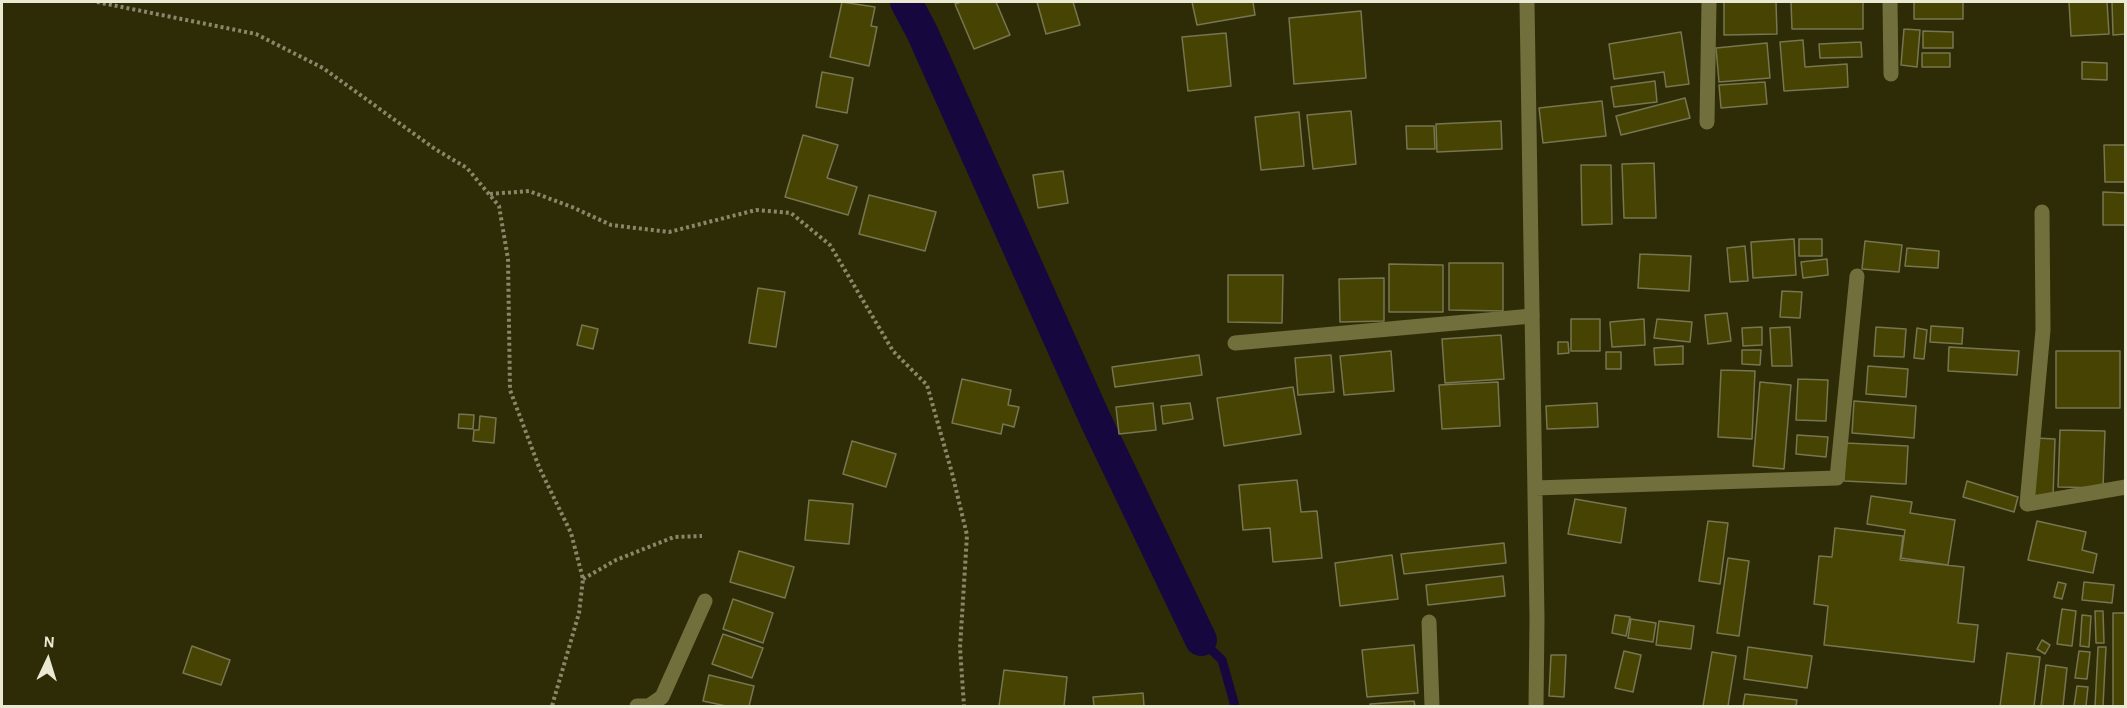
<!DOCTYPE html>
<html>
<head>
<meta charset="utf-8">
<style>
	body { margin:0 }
	#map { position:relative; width:2127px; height:708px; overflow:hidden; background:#2e2c06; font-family:"Alegreya Sans",sans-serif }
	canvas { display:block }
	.frame { position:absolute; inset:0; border:3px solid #e9e9d4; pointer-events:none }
	.north { position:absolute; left:18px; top:630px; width:60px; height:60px; -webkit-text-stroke:4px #2e2c06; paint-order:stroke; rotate:4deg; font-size:16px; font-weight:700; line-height:24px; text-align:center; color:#e9e9d4 }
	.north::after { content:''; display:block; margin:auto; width:21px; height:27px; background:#e9e9d4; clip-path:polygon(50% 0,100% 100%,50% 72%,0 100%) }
</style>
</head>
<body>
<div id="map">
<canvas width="2127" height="708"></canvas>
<div class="frame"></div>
<div class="north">N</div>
</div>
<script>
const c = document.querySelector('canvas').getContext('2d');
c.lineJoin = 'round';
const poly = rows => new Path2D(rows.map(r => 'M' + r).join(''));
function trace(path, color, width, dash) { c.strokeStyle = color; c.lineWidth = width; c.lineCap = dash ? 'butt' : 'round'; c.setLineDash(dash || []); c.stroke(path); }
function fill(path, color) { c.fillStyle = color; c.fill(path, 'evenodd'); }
trace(poly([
	[1201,640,1222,660,1235,706]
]), '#17073f', 9);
trace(poly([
	[906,2,922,32,1095,419,1201,640]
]), '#17073f', 32);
const building = poly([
	[842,2,875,7,871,26,877,27,869,66,830,57,842,2],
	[961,2,996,2,1010,35,974,49,955,4,961,2],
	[1037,2,1073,2,1080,25,1046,34,1037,2],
	[1192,2,1253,2,1255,15,1197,25,1192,2],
	[1724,2,1776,2,1777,34,1724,35,1724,2],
	[1791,2,1863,2,1863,29,1792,29,1791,2],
	[1914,2,1963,2,1963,19,1914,19,1914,2],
	[2069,2,2107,2,2109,34,2071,36,2069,2],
	[2112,2,2126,2,2126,34,2113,35,2112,2],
	[1361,11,1366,78,1294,84,1289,18,1361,11],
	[1904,29,1920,30,1917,67,1901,65,1904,29],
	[1923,31,1953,32,1953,48,1923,48,1923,31],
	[1681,32,1689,84,1666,87,1664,72,1614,79,1609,44,1681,32],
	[1226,33,1231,86,1188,91,1182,37,1226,33],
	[1803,40,1805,67,1847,64,1848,87,1784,91,1780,42,1803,40],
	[1861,42,1862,57,1820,58,1819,44,1861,42],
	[1767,43,1770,78,1719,82,1716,48,1767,43],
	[1922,53,1950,53,1950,67,1922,67,1922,53],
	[2082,62,2107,63,2107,80,2082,79,2082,62],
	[822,72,853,78,847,113,816,107,822,72],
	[1655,81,1657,102,1614,107,1611,87,1655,81],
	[1765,82,1767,104,1721,108,1719,85,1765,82],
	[1685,98,1690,118,1621,135,1616,116,1685,98],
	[1602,101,1606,136,1543,143,1539,108,1602,101],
	[1351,111,1356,164,1313,169,1307,115,1351,111],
	[1299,112,1304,166,1261,170,1255,117,1299,112],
	[1501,121,1502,149,1437,152,1436,124,1501,121],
	[1406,126,1434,126,1435,149,1407,149,1406,126],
	[803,135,838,145,827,178,857,187,848,215,785,197,803,135],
	[2104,145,2126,145,2126,182,2105,182,2104,145],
	[1654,163,1656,218,1624,218,1622,164,1654,163],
	[1581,165,1611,165,1612,224,1582,225,1581,165],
	[1063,171,1068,203,1038,208,1033,175,1063,171],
	[2103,192,2126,193,2126,225,2103,225,2103,192],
	[869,195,936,212,925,251,859,234,869,195],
	[1794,239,1796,275,1753,278,1751,242,1794,239],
	[1799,239,1822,239,1822,256,1799,256,1799,239],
	[1865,241,1902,245,1899,272,1862,269,1865,241],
	[1745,246,1748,281,1730,282,1727,248,1745,246],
	[1907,248,1939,251,1938,268,1905,266,1907,248],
	[1640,254,1691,256,1689,291,1638,288,1640,254],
	[1827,259,1828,275,1803,278,1801,262,1827,259],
	[1449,263,1503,263,1503,311,1449,310,1449,263],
	[1389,264,1443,265,1443,312,1389,312,1389,264],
	[1228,275,1283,275,1282,323,1228,322,1228,275],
	[1384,278,1384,321,1340,322,1339,279,1384,278],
	[758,288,785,292,776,347,749,343,758,288],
	[1782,291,1802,292,1800,318,1780,317,1782,291],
	[1727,313,1731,341,1708,344,1705,315,1727,313],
	[1571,319,1600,319,1600,351,1571,351,1571,319],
	[1644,319,1645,345,1612,347,1610,322,1644,319],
	[1657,319,1692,322,1690,342,1654,338,1657,319],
	[582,325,598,329,593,349,577,345,582,325],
	[1931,326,1963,328,1962,344,1930,342,1931,326],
	[1762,327,1762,345,1743,346,1742,328,1762,327],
	[1790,327,1792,366,1772,366,1770,328,1790,327],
	[1876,327,1906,329,1904,357,1874,356,1876,327],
	[1917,328,1927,330,1924,359,1914,358,1917,328],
	[1501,335,1504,379,1445,383,1442,339,1501,335],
	[1558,342,1568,342,1569,353,1558,354,1558,342],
	[1683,346,1683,364,1655,365,1654,348,1683,346],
	[1949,347,2019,351,2017,375,1948,371,1949,347],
	[1742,350,1761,350,1760,365,1742,364,1742,350],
	[1391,351,1394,391,1344,395,1340,356,1391,351],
	[2056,351,2120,351,2120,408,2056,408,2056,351],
	[1606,352,1621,352,1621,369,1606,369,1606,352],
	[1199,355,1202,375,1115,387,1112,367,1199,355],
	[1331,355,1334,392,1298,395,1295,358,1331,355],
	[1868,366,1908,369,1906,397,1866,394,1868,366],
	[1721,370,1755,371,1752,439,1718,437,1721,370],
	[962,379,1011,390,1008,405,1019,407,1014,427,1003,424,1001,434,952,423,962,379],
	[1798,379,1828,380,1826,421,1796,420,1798,379],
	[1498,382,1500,426,1442,429,1439,385,1498,382],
	[1760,382,1791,385,1784,469,1753,466,1760,382],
	[1293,387,1301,434,1224,446,1217,398,1293,387],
	[1854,401,1916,406,1914,438,1852,433,1854,401],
	[1153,403,1156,430,1119,434,1116,407,1153,403],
	[1190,403,1193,419,1163,424,1161,406,1190,403],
	[1597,403,1598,427,1547,429,1546,406,1597,403],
	[459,414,474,415,473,429,458,428,459,414],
	[480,416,496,418,494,443,473,441,474,430,479,430,480,416],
	[2060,430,2105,431,2103,488,2058,487,2060,430],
	[1797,435,1828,437,1826,457,1796,454,1797,435],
	[2036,438,2055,439,2053,497,2034,497,2036,438],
	[852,441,896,454,886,487,843,474,852,441],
	[1846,443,1908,446,1906,484,1844,481,1846,443],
	[1297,480,1301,512,1317,511,1322,558,1273,562,1270,528,1243,530,1239,485,1297,480],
	[1967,481,2018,497,2014,512,1963,497,1967,481],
	[1871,496,1912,502,1910,513,1955,520,1948,565,1901,558,1905,530,1867,524,1871,496],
	[1575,499,1626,508,1621,543,1568,534,1575,499],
	[809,500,853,504,849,544,805,540,809,500],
	[1708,521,1728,523,1720,584,1699,581,1708,521],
	[2037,521,2086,532,2082,550,2097,554,2093,573,2028,560,2037,521],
	[1835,528,1903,536,1900,560,1964,567,1958,623,1978,625,1974,662,1824,645,1828,606,1814,604,1819,556,1832,557,1835,528],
	[1504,543,1506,563,1404,574,1401,554,1504,543],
	[739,551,794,567,785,598,730,582,739,551],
	[1392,555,1398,599,1340,606,1335,563,1392,555],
	[1728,558,1749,561,1739,636,1717,633,1728,558],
	[1503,576,1505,596,1428,605,1426,585,1503,576],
	[2058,582,2066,584,2062,599,2054,597,2058,582],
	[2084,582,2114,585,2112,603,2082,600,2084,582],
	[733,599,773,613,763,643,723,629,733,599],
	[2062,609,2076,611,2072,646,2057,644,2062,609],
	[2095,611,2103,611,2104,643,2096,643,2095,611],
	[2113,613,2126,613,2126,706,2113,706,2113,613],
	[1615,615,1630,617,1626,636,1612,633,1615,615],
	[2082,615,2091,616,2089,647,2080,646,2082,615],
	[1631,619,1656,623,1653,642,1628,638,1631,619],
	[1659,621,1694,626,1691,649,1656,645,1659,621],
	[723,634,763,648,752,678,712,664,723,634],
	[2042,640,2050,645,2045,654,2037,649,2042,640],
	[1414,645,1418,693,1367,697,1362,650,1414,645],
	[192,646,230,660,221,685,183,673,192,646],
	[1748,647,1812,656,1807,688,1744,679,1748,647],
	[2098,647,2106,647,2103,706,2095,706,2098,647],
	[1624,651,1641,655,1633,692,1615,688,1624,651],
	[2079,651,2090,652,2087,679,2075,678,2079,651],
	[1712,652,1736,656,1728,706,1703,706,1712,652],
	[2007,653,2040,657,2034,706,2000,706,2007,653],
	[1551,655,1566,655,1564,697,1549,696,1551,655],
	[2046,665,2067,668,2063,706,2041,706,2046,665],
	[1004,670,1067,677,1064,706,999,706,1004,670],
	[709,675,754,686,749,706,726,706,703,701,709,675],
	[2077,686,2088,687,2086,706,2074,706,2077,686],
	[1143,693,1144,706,1094,706,1093,697,1143,693],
	[1745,694,1797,700,1796,706,1743,706,1745,694],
	[1414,701,1415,706,1370,706,1370,704,1414,701]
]);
fill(building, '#474403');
trace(building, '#777650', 1.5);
trace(poly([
	[97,2,256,34,323,68,435,149,467,168,499,206,508,259,510,390,539,467,571,533,583,579,579,613,552,706],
	[490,194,529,191,572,207,611,225,669,232,756,210,791,213,830,245,893,351,927,385,952,473,967,535,960,648,964,706],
	[583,579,616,560,674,537,702,536]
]), '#88876a', 4, [3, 3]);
trace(poly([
	[1235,343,1532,316]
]), '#716f3c', 15);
trace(poly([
	[1527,2,1537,618,1536,706],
	[1890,2,1891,74],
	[1707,122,1709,2],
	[2042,212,2043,330,2027,504,2126,487],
	[1535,488,1837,478,1857,276],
	[1429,622,1432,706],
	[637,706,649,706,662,697,705,601]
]), '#716f3c', 15);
</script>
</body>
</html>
